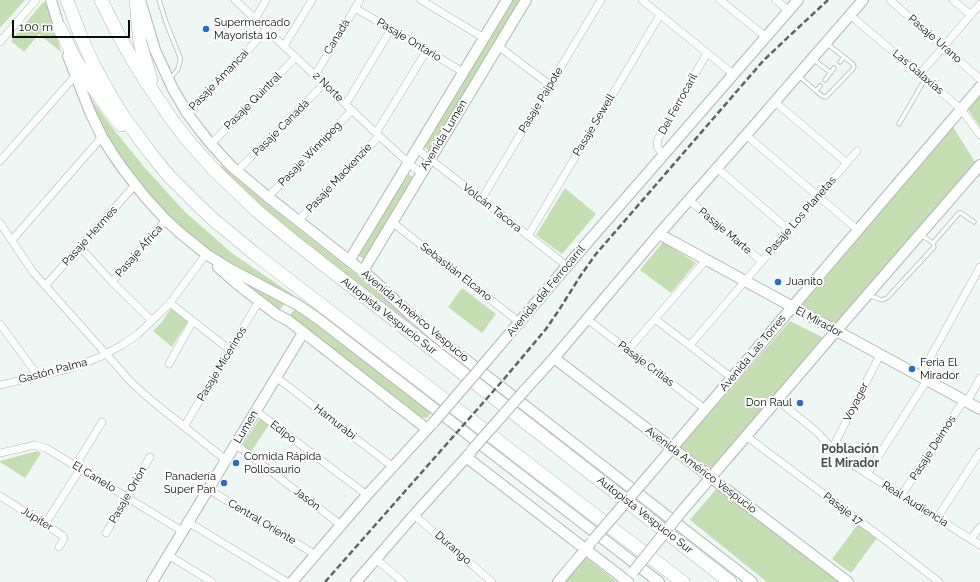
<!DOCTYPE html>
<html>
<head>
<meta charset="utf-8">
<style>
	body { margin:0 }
	#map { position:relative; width:980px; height:582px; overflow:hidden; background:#eef7f3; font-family:Raleway,sans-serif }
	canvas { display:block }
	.scale { position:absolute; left:12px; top:20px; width:118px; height:18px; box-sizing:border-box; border:2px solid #0b0e0c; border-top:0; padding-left:5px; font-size:12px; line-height:14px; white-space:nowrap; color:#0b0e0c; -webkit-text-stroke:3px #fff; paint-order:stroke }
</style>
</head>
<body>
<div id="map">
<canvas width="980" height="582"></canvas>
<div class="scale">100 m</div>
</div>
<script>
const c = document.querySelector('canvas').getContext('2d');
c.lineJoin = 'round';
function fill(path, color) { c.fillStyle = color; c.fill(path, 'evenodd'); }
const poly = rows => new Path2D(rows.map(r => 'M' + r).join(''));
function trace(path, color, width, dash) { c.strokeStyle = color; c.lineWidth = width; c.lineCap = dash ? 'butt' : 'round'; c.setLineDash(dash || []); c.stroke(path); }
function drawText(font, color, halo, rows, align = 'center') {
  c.font = font + ' Raleway,sans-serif'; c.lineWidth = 4; c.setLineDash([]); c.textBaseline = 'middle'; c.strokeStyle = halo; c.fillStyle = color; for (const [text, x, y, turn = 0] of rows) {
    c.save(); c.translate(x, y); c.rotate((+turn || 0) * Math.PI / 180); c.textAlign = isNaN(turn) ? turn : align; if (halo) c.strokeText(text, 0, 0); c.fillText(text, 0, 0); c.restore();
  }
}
fill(poly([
	[0,0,25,0,0,28],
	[512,0,520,0,430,152,424,146],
	[43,2,48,3,61,52,39,34,24,52,11,41],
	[83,85,94,103,114,130,145,168,185,212,233,254,308,305,306,306,244,274,212,253,184,232,156,205,125,165,97,124],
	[980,94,980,127,967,108],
	[953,127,975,162,837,325,802,305],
	[221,165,267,204,366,282,409,321,407,324,308,249,219,167],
	[408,174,413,177,365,260,358,255],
	[565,188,596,214,562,254,536,235],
	[663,242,696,263,671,293,640,270],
	[243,283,285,304,281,308,279,311],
	[462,288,496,314,482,333,448,307],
	[171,308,188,322,179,335,172,347,153,331,162,322],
	[295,310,315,324,431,413,427,418,419,417,290,316,291,313],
	[790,321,824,338,711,470,680,447],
	[261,417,270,423,251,452,242,446],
	[37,451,41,453,25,478,0,462,0,461],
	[717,488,841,582,767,582,690,520],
	[858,524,877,538,851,573,832,559],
	[584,556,617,582,563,582]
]), '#c4ddb1');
const lane = poly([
	[159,0,167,25,180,57,180,61,178,69,175,73,169,79],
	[826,43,844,57,840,62],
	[813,59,831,73],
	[799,76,816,91,820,86],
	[825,80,834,68],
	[816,91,822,96,826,97,853,69,854,67,853,64,844,57],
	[899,124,925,79],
	[933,243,959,213,961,213,974,222],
	[868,295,882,300,887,298,934,247,933,243,921,235]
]);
const street = poly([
	[235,0,376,133,413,167,422,173],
	[421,0,484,38],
	[642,0,733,74],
	[720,0,766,37],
	[776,0,789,11],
	[890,0,980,79],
	[953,0,971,15],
	[355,8,463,72],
	[850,15,961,109,980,135],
	[255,19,266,0],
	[0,42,36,0],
	[284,46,312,0],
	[498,46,550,85],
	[920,74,980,4],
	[315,75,360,0],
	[775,102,847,163],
	[346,104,391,29],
	[187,113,267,30],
	[376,133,427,50],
	[746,135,858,230],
	[211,144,296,57],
	[417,149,567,266],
	[663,155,658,148,657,145,658,139,707,53],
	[0,161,76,75],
	[717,168,789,230],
	[237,171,324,84],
	[268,197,352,110],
	[481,200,601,0],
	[689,200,761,261],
	[298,221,379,136],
	[392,222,519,322],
	[0,223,33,272,131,382,152,401,226,460],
	[528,236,660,15],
	[12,240,102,137],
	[80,247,112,282,152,321],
	[112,282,166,220],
	[45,286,135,185],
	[170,303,230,350],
	[587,319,705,409],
	[655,319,732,378],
	[0,324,38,376],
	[690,345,857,151],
	[628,350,706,260],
	[169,364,181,342,193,321],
	[920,376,980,267],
	[276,377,393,467],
	[0,385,68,369,100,357,122,345,138,334,161,312,170,303,206,254],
	[777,400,816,431,839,456,980,545],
	[967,402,980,378],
	[256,411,367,495],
	[184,427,259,301],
	[746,436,889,543,939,582],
	[235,444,341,525],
	[832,449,880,355],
	[0,453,35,445,46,448,182,531],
	[867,474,927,380],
	[208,489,316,555],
	[0,496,63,536,64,539,59,547],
	[901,496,964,400],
	[414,515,492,582],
	[937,518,980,452],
	[188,522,287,582],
	[45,524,77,474,80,458,102,422],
	[106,533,150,457],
	[971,539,980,527],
	[168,555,212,582],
	[376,559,403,582]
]);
const secondary = poly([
	[51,0,61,33],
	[140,0,155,50,173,89,187,113,199,129,211,144,231,166,268,197,370,277,411,315,434,335,752,582],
	[68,56,90,112,102,137,112,153,123,169,145,197,166,220,179,232,206,254,230,269,298,305,317,318,659,582],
	[659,234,980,409],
	[349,261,507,0],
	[218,267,236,283,276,314,289,321,427,429],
	[363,271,526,0],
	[554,358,848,582],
	[488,359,567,266,798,0],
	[524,391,554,358,659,234,746,135,863,0],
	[466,457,628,582],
	[644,481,980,87],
	[682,511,836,331,980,165],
	[152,582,303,333],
	[292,582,367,495,431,425],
	[356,582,414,515,471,452],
	[558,582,590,544]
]);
const highway = poly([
	[67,0,81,37,94,66,113,100,125,119,151,154,168,175,200,207,214,220,255,254,597,517,683,582],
	[101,0,118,34,131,57,145,80,172,120,185,137,213,169,256,210,292,240,730,582],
	[136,0,140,43,151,80],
	[59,27,74,57,89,82,109,110,121,125]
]);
trace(lane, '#aeb7b3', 5);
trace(street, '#aeb7b3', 8);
trace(secondary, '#aeb7b3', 12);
trace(highway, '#aeb7b3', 14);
trace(lane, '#fff', 3.5);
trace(street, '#fff', 7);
trace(secondary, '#fff', 10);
trace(highway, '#fff', 13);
trace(poly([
	[325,582,504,379,546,329,559,310,581,275,596,254,763,61,784,41,828,0]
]), '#5e6361', 2.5, [6, 3]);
const secondaryBridge = poly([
	[433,423,488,359],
	[472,450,524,391],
	[593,540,644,481],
	[633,572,682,511]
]);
trace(secondaryBridge, '#aeb7b3', 12, []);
trace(secondaryBridge, '#fff', 10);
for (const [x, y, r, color] of [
	[206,29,4,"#226dd8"],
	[778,282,4,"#226dd8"],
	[912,369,4,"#226dd8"],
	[800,403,4,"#226dd8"],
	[236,463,4,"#226dd8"],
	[224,483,4,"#226dd8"]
]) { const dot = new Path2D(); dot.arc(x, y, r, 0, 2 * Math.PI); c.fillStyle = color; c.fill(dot); trace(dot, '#fff', 1.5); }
drawText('11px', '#0b0e0c', '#fff', [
	["Supermercado",214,23],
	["Mayorista 10",214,36],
	["Juanito",786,282],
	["Feria El",920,363],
	["Mirador",920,376],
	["Don Raul",792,403,"right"],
	["Comida Rápida",244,457],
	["Pollosaurio",244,470],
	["Panadería",216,477,"right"],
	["Super Pan",216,490,"right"]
], 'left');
drawText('11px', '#0b0e0c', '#fff', [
	["Canadá",337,37,-59],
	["Pasaje Urano",935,39,41],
	["Pasaje Ontario",409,40,31],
	["Las Galaxias",918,72,40],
	["Pasaje Amancai",219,80,-46],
	["2 Norte",328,87,44],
	["Pasaje Paipote",541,100,-59],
	["Pasaje Quintral",253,101,-45],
	["Del Ferrocaril",678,104,-61],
	["Pasaje Sewell",594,125,-59],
	["Pasaje Canadá",281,128,-45],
	["Avenida Lumen",444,135,-59],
	["Pasaje Winnipeg",310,154,-46],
	["Pasaje Mackenzie",339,178,-47],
	["Volcán Tacora",492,208,38],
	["Pasaje Los Planetas",801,216,-49],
	["Pasaje Marte",725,231,40],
	["Pasaje Hermes",90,236,-48],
	["Pasaje África",139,251,-49],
	["Sebastián Elcano",456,272,38],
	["Avenida del Ferrocarril",546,291,-50],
	["Autopista Vespucio Sur",389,316,38],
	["Avenida Américo Vespucio",415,316,40],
	["El Mirador",819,322,28],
	["Avenida Las Torres",753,353,-50],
	["Pasaje Micerinos",222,364,-59],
	["Pasaje Critias",646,364,37],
	["Gastón Palma",53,371,-15],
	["Voyager",856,402,-63],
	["Hamurabi",335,422,38],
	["Lumen",246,427,-59],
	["Edipo",283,432,37],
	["Pasaje Deimos",933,448,-57],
	["Avenida Américo Vespucio",701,470,37],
	["El Canelo",94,477,31],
	["Pasaje Orión",128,495,-60],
	["Jasón",307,499,37],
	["Real Audiencia",915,504,32],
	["Pasaje 17",843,509,37],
	["Autopista Vespucio Sur",645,515,38],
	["Júpiter",37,519,32],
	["Central Oriente",262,522,31],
	["Durango",453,548,41]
]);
drawText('bold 12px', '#474f4c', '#fff', [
	["Población",850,449],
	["El Mirador",850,463]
]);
</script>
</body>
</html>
